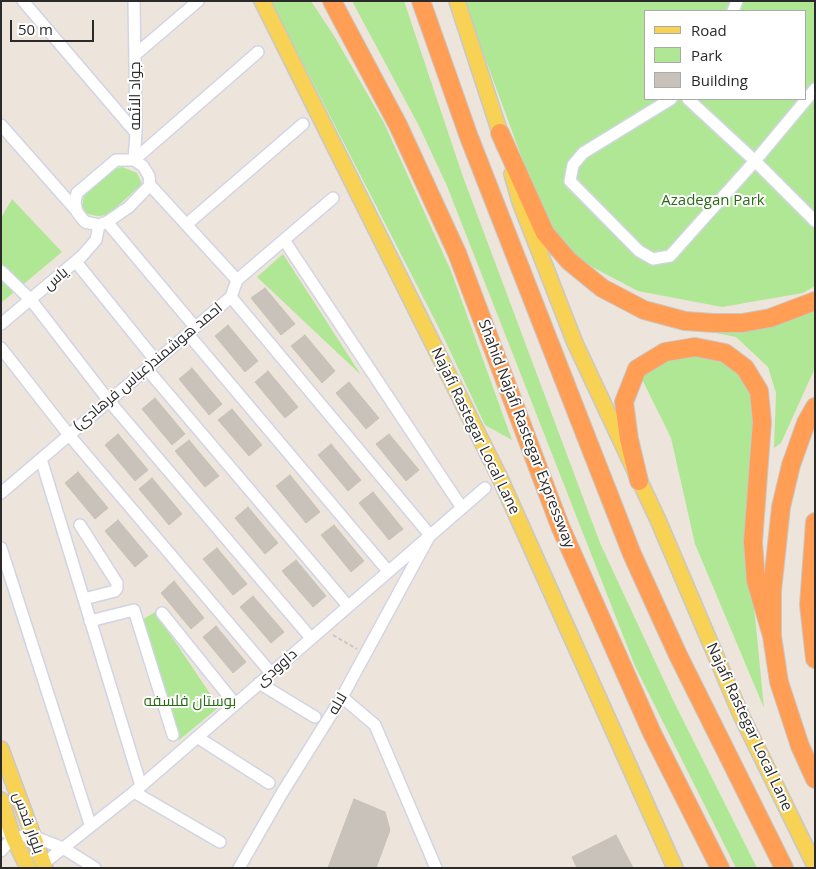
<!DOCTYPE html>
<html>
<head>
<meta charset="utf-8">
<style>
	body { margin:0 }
	#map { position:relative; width:816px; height:869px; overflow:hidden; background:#ede5db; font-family:"Open Sans",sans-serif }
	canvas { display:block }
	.frame { position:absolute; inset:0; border:2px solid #2a2a2a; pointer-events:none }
	.legend { position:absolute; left:644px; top:10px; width:162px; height:90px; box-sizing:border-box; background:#fff; border:1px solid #aaa; margin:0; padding:6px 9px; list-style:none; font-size:15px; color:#2a2a2a }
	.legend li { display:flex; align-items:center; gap:10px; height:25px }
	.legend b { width:25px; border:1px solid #aaa }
	.scale { position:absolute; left:10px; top:20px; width:84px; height:22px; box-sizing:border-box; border:2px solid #2a2a2a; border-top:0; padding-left:6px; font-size:15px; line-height:18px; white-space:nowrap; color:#2a2a2a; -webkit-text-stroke:4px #fff; paint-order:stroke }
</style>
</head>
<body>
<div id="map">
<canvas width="816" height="869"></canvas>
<div class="frame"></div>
<ul class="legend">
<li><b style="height:6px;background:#f8d255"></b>Road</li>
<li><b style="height:14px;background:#b0e794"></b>Park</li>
<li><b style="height:14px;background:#c8c2bb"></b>Building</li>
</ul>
<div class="scale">50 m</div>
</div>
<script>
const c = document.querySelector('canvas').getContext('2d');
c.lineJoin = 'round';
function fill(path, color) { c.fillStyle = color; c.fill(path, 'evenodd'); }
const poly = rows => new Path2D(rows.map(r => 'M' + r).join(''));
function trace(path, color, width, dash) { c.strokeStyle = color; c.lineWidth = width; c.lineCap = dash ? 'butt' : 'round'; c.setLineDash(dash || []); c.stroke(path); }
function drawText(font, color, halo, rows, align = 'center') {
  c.font = font + ' "Open Sans",Cairo,sans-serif'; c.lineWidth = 4; c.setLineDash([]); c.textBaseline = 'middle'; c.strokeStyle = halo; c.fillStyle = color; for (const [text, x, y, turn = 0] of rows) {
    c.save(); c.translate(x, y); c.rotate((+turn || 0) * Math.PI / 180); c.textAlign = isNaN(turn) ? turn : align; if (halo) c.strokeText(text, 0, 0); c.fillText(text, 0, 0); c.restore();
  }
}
fill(poly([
	[271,1,311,1,336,39,384,123,451,271,512,440,485,425,443,336],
	[352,1,404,1,462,174,600,543,673,700,757,868,736,868,635,666,447,186,419,126],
	[464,1,815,1,815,286,803,293,722,307,638,291,577,259,550,234],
	[645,11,805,11,805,99,645,99],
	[122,167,137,173,142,184,108,215,98,216,87,214,82,206,84,196,116,168],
	[12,199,62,252,1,303,1,218],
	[283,254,361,375,257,277],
	[815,308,815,368,781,443,774,448,776,393,768,367,736,337,705,331],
	[700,352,730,359,748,379,756,426,747,535,764,708,695,544,671,438,640,375,671,358],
	[155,612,219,707,179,740,140,621]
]), '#b0e794');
const building = poly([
	[265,288,295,324,281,335,251,298,265,288],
	[228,325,258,361,245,372,215,336,228,325],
	[305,335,335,371,322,383,291,346,305,335],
	[192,368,222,404,209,415,179,379,192,368],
	[268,371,298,407,285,418,255,382,268,371],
	[349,382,379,418,366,429,336,393,349,382],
	[155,398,185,434,172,445,142,409,155,398],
	[232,409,262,445,249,456,218,420,232,409],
	[118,434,148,470,135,481,105,445,118,434],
	[389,434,419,470,406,481,376,444,389,434],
	[189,440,219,476,205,487,175,451,189,440],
	[331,444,361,480,348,491,318,455,331,444],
	[78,472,108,508,95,519,65,483,78,472],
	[290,475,320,512,306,523,276,486,290,475],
	[152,478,182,514,169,525,139,489,152,478],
	[373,492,403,529,389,540,359,503,373,492],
	[248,507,278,543,265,554,235,518,248,507],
	[118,520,148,556,135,567,105,531,118,520],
	[334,525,364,561,351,572,321,535,334,525],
	[217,548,247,584,233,595,203,559,217,548],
	[296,560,326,596,313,607,282,571,296,560],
	[174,581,204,618,191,629,161,593,174,581],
	[253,596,284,632,271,643,240,607,253,596],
	[216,626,246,662,233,673,203,637,216,626],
	[354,799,385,812,390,830,376,868,328,868,354,799],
	[616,835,633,868,577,868,572,857,616,835]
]);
fill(building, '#c8c2bb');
trace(building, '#c8c1b5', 1);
const minor = poly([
	[23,1,136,133],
	[733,11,737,1],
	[136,54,198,1],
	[671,99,583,153,573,165,570,181,639,251,653,259,670,256,755,161,815,221],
	[688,99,755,161,815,89],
	[1,125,76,210],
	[116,160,134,160,143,166,149,176,150,185,129,207,107,222,99,225,85,222,77,212,75,202,77,193,116,160],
	[134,160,258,52],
	[134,160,136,133,134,1],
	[150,185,237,280],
	[107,222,195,327],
	[187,224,303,124],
	[284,240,462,508],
	[76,262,156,361],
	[1,271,31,300,109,401,311,638],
	[231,297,430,535,342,697,282,793,239,868],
	[1,324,82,256,96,240,99,225],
	[188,334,388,571],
	[1,348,69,435,271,673],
	[147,369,348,606],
	[41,459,141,786],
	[1,493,231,297,237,280,333,198],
	[80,525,117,583,117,588,115,591,84,599],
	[1,548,90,824],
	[162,613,235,704],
	[90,621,134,610,173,735],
	[259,683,315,717],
	[342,697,375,725,436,868],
	[197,737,269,783],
	[134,792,220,842],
	[1,829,13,837,32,836,63,848,95,868],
	[1,851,13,837],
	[43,864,134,792,485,488]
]);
const major = poly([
	[262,1,499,476,675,868],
	[457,1,504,145],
	[512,174,520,202,575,343,658,520,741,715,815,866],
	[1,749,45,868],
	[1,800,13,837,28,868]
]);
const highway = poly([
	[332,1,398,125,457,253,560,526,652,733,720,868],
	[421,1,469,137,632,554,678,655,784,868],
	[500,133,545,233,569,261,602,288,644,310,685,321,714,323,742,323,770,318,815,301],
	[815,407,806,423,791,465,781,507,772,591,772,636,779,682,800,746,815,779],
	[639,481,629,439,624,402,637,369,665,352,695,347,725,353,745,368,759,391,762,422,753,542,756,581,772,636],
	[815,522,809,605,815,659]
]);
trace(minor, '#d0d4e4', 14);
trace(major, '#c8c8c8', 18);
trace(highway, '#c8c8c8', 20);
trace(poly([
	[333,635,357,649]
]), '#c8c8c8', 2, [4, 2.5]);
trace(minor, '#fff', 11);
trace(major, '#f8d255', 15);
trace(highway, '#ff9e54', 18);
drawText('15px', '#2a2a2a', '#fff', [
	["جواد الائمه",136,96,-90],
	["یاس",56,279,-40],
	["احمد هوشمند(عباس فرهادی)",148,367,-40],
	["Najafi Rastegar Local Lane",475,431,64],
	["Shahid Najafi Rastegar Expressway",526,434,69],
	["داوودی",277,668,-41],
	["لاله",338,704,-60],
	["Najafi Rastegar Local Lane",749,727,65],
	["بلوار قدس",28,823,70]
]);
drawText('15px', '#286b16', '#fff', [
	["Azadegan Park",713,201],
	["بوستان فلسفه",190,702]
]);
</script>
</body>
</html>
